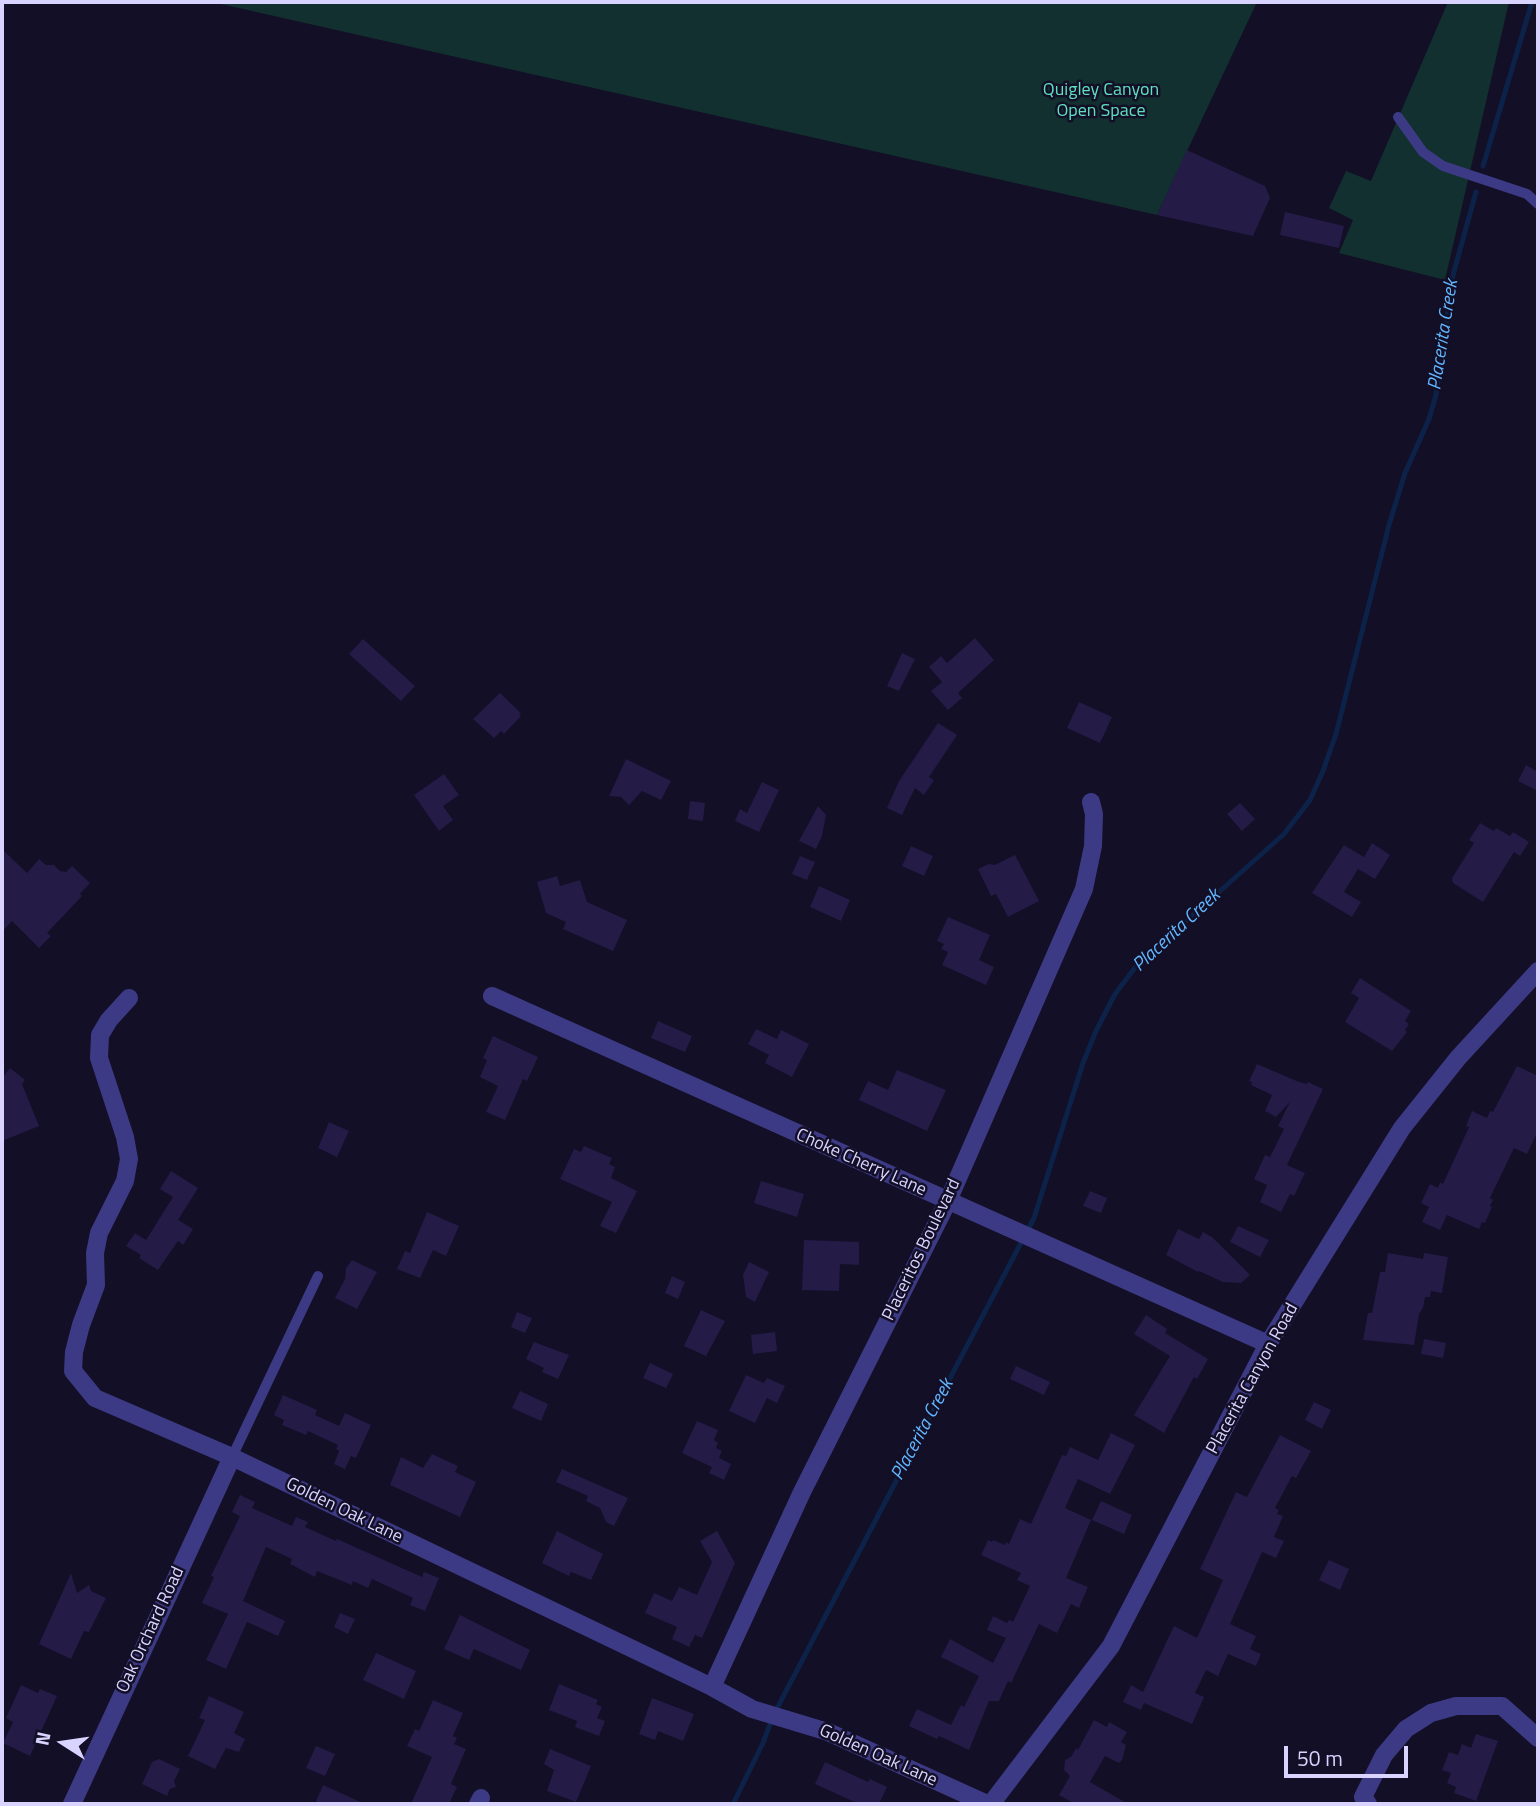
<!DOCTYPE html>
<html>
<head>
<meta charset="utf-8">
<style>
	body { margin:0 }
	#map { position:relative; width:1540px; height:1806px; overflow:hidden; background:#130f26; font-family:"Titillium Web",sans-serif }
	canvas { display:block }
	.frame { position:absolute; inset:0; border:4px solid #d9d4ff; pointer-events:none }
	.north { position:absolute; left:28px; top:1708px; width:70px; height:70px; -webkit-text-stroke:5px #130f26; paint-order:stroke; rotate:282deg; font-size:19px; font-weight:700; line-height:28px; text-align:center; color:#d9d4ff }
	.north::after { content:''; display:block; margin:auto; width:24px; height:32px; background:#d9d4ff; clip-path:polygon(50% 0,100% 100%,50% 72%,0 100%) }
	.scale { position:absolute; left:1284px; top:1746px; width:124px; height:32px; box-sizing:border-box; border:4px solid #d9d4ff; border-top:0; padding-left:9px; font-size:21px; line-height:24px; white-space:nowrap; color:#d9d4ff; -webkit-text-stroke:5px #130f26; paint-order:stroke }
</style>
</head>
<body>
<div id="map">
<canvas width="1540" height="1806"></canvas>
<div class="frame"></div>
<div class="north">N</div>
<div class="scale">50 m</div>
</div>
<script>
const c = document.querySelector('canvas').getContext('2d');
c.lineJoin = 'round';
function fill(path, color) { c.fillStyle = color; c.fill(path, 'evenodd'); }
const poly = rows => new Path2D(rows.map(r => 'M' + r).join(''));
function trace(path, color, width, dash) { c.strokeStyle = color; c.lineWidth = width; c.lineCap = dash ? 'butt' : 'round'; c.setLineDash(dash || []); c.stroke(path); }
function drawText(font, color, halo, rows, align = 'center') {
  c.font = font + ' "Titillium Web",sans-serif'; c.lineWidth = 5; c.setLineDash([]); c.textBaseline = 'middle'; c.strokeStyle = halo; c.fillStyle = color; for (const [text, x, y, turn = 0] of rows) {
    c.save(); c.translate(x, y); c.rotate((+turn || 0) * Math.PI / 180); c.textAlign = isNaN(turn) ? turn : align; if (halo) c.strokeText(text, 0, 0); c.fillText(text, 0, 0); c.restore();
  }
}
fill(poly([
	[212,2,1257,2,1157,215],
	[1448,2,1509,2,1445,280,1339,253,1353,220,1329,208,1346,171,1371,181]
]), '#12302f');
trace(poly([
	[1483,166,1532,2],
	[733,1804,763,1743,773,1716,1034,1218,1083,1063,1096,1031,1115,994,1137,965,1284,834,1310,800,1323,771,1336,734,1389,525,1405,473,1429,419,1436,395,1453,275,1476,192]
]), '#0c2248', 5);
fill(poly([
	[1187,150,1265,186,1270,198,1253,236,1157,215],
	[1285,212,1344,226,1339,248,1280,235],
	[975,638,994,660,958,693,962,698,948,710,931,691,942,682,929,667,941,656,947,663],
	[363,639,415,686,401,701,349,654],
	[902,653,915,659,899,691,887,686],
	[500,693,521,713,519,714,521,716,504,734,501,731,494,738,473,719],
	[1079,702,1112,717,1100,743,1067,728],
	[938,723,957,735,929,777,934,780,924,795,915,788,902,815,887,808,899,781],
	[626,759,671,781,661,800,642,791,629,805,621,797,609,796],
	[1526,765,1538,772,1538,791,1518,781],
	[444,774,459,795,443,806,453,820,439,831,414,795],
	[762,782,779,790,759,832,735,821,740,809,747,813],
	[690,801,705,803,703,821,688,819],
	[1240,803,1255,819,1242,831,1227,814],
	[818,806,826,815,822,836,816,849,799,841],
	[1480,823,1494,831,1496,828,1510,836,1513,832,1529,842,1520,856,1514,852,1483,902,1453,883,1452,878,1474,843,1469,840],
	[1372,843,1390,855,1375,879,1358,869,1344,892,1361,902,1352,917,1312,893,1344,845,1364,857],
	[911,846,933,856,924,876,902,866],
	[2,849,27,873,39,859,46,865,54,865,60,871,66,872,72,866,90,883,80,894,82,896,47,933,51,936,39,948,12,921,2,932],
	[1015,855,1039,901,1008,917,996,894,991,896,978,869,989,864,995,865],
	[800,856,815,862,807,880,792,874],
	[557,876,560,886,580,880,587,902,627,920,613,951,563,929,566,922,546,913,537,882],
	[819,886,850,900,841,921,810,907],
	[948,917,990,935,979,960,994,967,986,985,942,965,948,952,941,949,944,944,937,941],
	[1360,978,1411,1011,1405,1021,1409,1024,1405,1030,1407,1032,1392,1051,1345,1022,1359,998,1351,993],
	[658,1021,692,1036,685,1052,651,1038],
	[756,1029,777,1039,781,1030,809,1044,792,1077,765,1063,769,1055,748,1044],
	[493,1036,538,1057,527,1081,523,1079,505,1120,486,1112,498,1086,480,1077,487,1060,483,1058],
	[1257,1064,1299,1082,1307,1084,1308,1082,1323,1089,1287,1165,1305,1173,1294,1196,1290,1194,1281,1212,1260,1202,1267,1185,1254,1179,1265,1155,1270,1157,1284,1129,1278,1126,1290,1102,1276,1117,1265,1111,1272,1095,1251,1085,1252,1082,1249,1081],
	[1517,1066,1538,1076,1538,1131,1527,1154,1514,1148,1490,1198,1493,1200,1490,1206,1492,1207,1485,1223,1482,1222,1479,1229,1447,1215,1440,1230,1422,1222,1429,1207,1421,1203,1430,1184,1438,1188,1440,1182,1443,1184,1469,1127,1466,1126,1472,1111,1487,1118,1490,1111,1493,1112],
	[10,1068,25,1080,22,1084,39,1126,2,1141,2,1078],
	[897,1070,946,1090,927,1131,859,1100,868,1081,888,1090],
	[329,1122,349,1131,337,1157,318,1148],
	[584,1146,612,1158,609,1164,615,1167,611,1178,637,1191,616,1233,600,1226,612,1202,560,1179,574,1149,581,1152],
	[171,1171,198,1188,178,1220,193,1229,183,1245,178,1241,158,1270,139,1258,141,1255,126,1246,135,1233,146,1240,173,1197,160,1189],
	[761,1181,804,1194,797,1217,754,1203],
	[1090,1191,1107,1198,1101,1213,1083,1206],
	[427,1212,459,1226,446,1256,433,1250,420,1278,397,1269,405,1251,410,1253],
	[1238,1226,1269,1240,1260,1257,1230,1242],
	[1178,1229,1199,1239,1203,1232,1212,1237,1250,1275,1241,1283,1223,1282,1199,1271,1198,1272,1166,1255],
	[804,1240,859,1242,859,1265,840,1264,839,1291,802,1290],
	[1388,1253,1423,1259,1424,1253,1448,1257,1442,1293,1431,1291,1430,1297,1425,1297,1423,1308,1419,1314,1414,1345,1363,1340,1368,1313,1372,1313,1380,1272,1385,1272],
	[352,1260,377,1272,357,1309,335,1298,345,1279,346,1268],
	[749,1262,769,1272,755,1302,746,1297,743,1275],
	[672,1276,685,1282,678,1299,665,1293],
	[701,1310,725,1321,706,1356,684,1346],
	[517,1312,532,1318,525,1333,511,1327],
	[1146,1315,1167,1329,1165,1333,1208,1359,1197,1379,1194,1377,1164,1433,1134,1415,1170,1356,1134,1334],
	[775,1332,777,1351,753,1354,751,1335],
	[1424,1339,1446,1343,1443,1358,1421,1354],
	[534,1342,569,1355,558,1379,542,1372,544,1368,526,1359],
	[650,1363,673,1374,666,1388,643,1378],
	[1016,1366,1050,1382,1044,1395,1010,1379],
	[746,1375,764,1383,767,1378,785,1386,777,1403,767,1398,755,1423,729,1411],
	[520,1391,548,1404,541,1421,512,1408],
	[283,1395,317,1410,315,1415,339,1426,345,1413,371,1425,356,1458,351,1456,345,1469,334,1464,339,1451,336,1449,338,1445,308,1431,306,1435,282,1425,284,1420,274,1415],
	[1314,1402,1331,1410,1322,1429,1305,1420],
	[697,1421,718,1430,714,1440,718,1443,716,1448,722,1451,719,1458,731,1464,724,1480,709,1473,712,1467,682,1453],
	[1111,1433,1135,1445,1110,1494,1078,1479,1065,1508,1091,1520,1066,1578,1088,1587,1079,1608,1071,1604,1057,1633,1039,1624,1011,1683,1008,1681,999,1701,989,1701,969,1750,939,1736,937,1739,909,1726,917,1709,951,1725,961,1705,964,1707,979,1676,941,1657,950,1639,993,1663,1006,1638,987,1630,993,1616,1007,1623,1009,1620,1013,1622,1030,1586,1017,1580,1021,1573,981,1555,988,1540,992,1542,993,1540,1005,1545,1006,1542,1009,1544,1020,1519,1031,1524,1062,1455,1066,1456,1070,1447,1098,1460],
	[1280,1435,1311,1451,1296,1478,1292,1476,1275,1508,1279,1510,1277,1514,1283,1516,1274,1537,1284,1541,1276,1558,1262,1552,1230,1624,1256,1636,1250,1649,1261,1654,1256,1666,1228,1654,1218,1676,1206,1670,1195,1693,1204,1697,1192,1724,1144,1703,1141,1710,1123,1702,1131,1685,1143,1692,1174,1626,1197,1638,1223,1580,1200,1569,1236,1492,1247,1497],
	[432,1454,458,1466,455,1472,476,1482,460,1517,390,1485,401,1457,423,1468],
	[562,1469,628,1498,614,1526,606,1522,600,1508,586,1501,588,1496,556,1482],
	[240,1495,255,1502,252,1508,292,1526,296,1517,308,1522,305,1527,336,1541,337,1539,422,1577,424,1572,439,1578,425,1611,410,1605,413,1598,372,1579,368,1588,353,1581,352,1585,317,1571,315,1577,290,1564,292,1559,266,1547,243,1601,285,1621,278,1636,247,1622,226,1669,206,1660,228,1614,202,1603,214,1577,211,1576,240,1516,232,1512],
	[1101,1501,1132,1515,1124,1534,1092,1520],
	[557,1531,603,1554,591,1580,571,1572,569,1576,542,1563],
	[717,1531,735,1563,702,1638,695,1635,689,1647,672,1639,677,1627,645,1613,654,1593,672,1601,679,1587,697,1595,712,1562,700,1541],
	[1329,1560,1349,1569,1340,1590,1319,1580],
	[71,1573,77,1593,89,1585,91,1591,106,1598,89,1632,84,1631,71,1659,39,1644],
	[340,1613,355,1619,348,1634,334,1627],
	[460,1615,530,1650,521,1670,474,1649,469,1660,444,1649],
	[376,1653,416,1671,404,1699,363,1680],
	[559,1684,598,1700,596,1704,602,1707,597,1718,605,1721,599,1736,575,1727,577,1721,549,1710],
	[21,1685,38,1693,40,1689,57,1696,30,1756,3,1743,13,1722,6,1718],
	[209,1696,244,1712,234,1733,245,1739,239,1752,226,1748,215,1769,188,1756,205,1720,199,1718],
	[652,1698,694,1714,683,1741,658,1731,655,1740,639,1734],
	[433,1700,463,1713,453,1736,457,1738,454,1744,466,1749,451,1784,457,1787,449,1804,411,1804,432,1757,407,1746,415,1729,419,1731],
	[1094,1720,1107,1727,1109,1722,1127,1732,1121,1742,1126,1745,1122,1760,1119,1763,1105,1756,1090,1782,1128,1804,1075,1804,1059,1795,1070,1776,1064,1770,1065,1760,1071,1757,1076,1748,1078,1750],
	[1476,1734,1498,1741,1476,1801,1454,1793,1456,1787,1447,1783,1451,1773,1442,1770,1449,1752,1458,1755,1462,1744,1471,1748],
	[316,1746,335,1754,325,1776,306,1768],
	[550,1749,591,1766,576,1802,547,1791,554,1770,544,1764],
	[159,1759,180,1769,174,1781,176,1787,170,1789,167,1796,142,1784,152,1762],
	[825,1762,868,1782,870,1779,887,1787,879,1804,859,1804,815,1784],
	[323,1785,365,1804,315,1804]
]), '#241b47');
trace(poly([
	[1398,117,1423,152,1443,166,1527,194,1538,204],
	[232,1457,318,1276]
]), '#3d3a85', 10);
trace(poly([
	[492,996,1268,1344],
	[129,998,109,1020,100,1035,99,1058,125,1137,129,1159,125,1181,99,1233,95,1253,96,1285,81,1325,74,1352,73,1371,95,1398,232,1457,712,1687,752,1709,828,1732,987,1804],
	[712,1687,802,1492,948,1201,1084,889,1093,846,1094,814,1091,802],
	[72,1804,232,1457],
	[478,1804,481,1798],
	[991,1804,1111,1646,1268,1344,1402,1128,1458,1058,1538,971],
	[1368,1804,1363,1797,1384,1755,1406,1729,1431,1713,1456,1706,1502,1706,1538,1738]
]), '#3d3a85', 18);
drawText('18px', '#5fe0c0', '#130f26', [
	["Quigley Canyon",1101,91],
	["Open Space",1101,112]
]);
drawText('18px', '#d9d4ff', '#130f26', [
	["Choke Cherry Lane",861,1163,24],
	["Placeritos Boulevard",922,1250,-64],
	["Placerita Canyon Road",1253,1379,-61],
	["Golden Oak Lane",344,1511,26],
	["Oak Orchard Road",151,1630,-65],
	["Golden Oak Lane",878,1756,24]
]);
drawText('italic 19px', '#62b6ff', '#130f26', [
	["Placerita Creek",1444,335,-81],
	["Placerita Creek",1177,931,-43],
	["Placerita Creek",923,1430,-62]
]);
</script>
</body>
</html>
